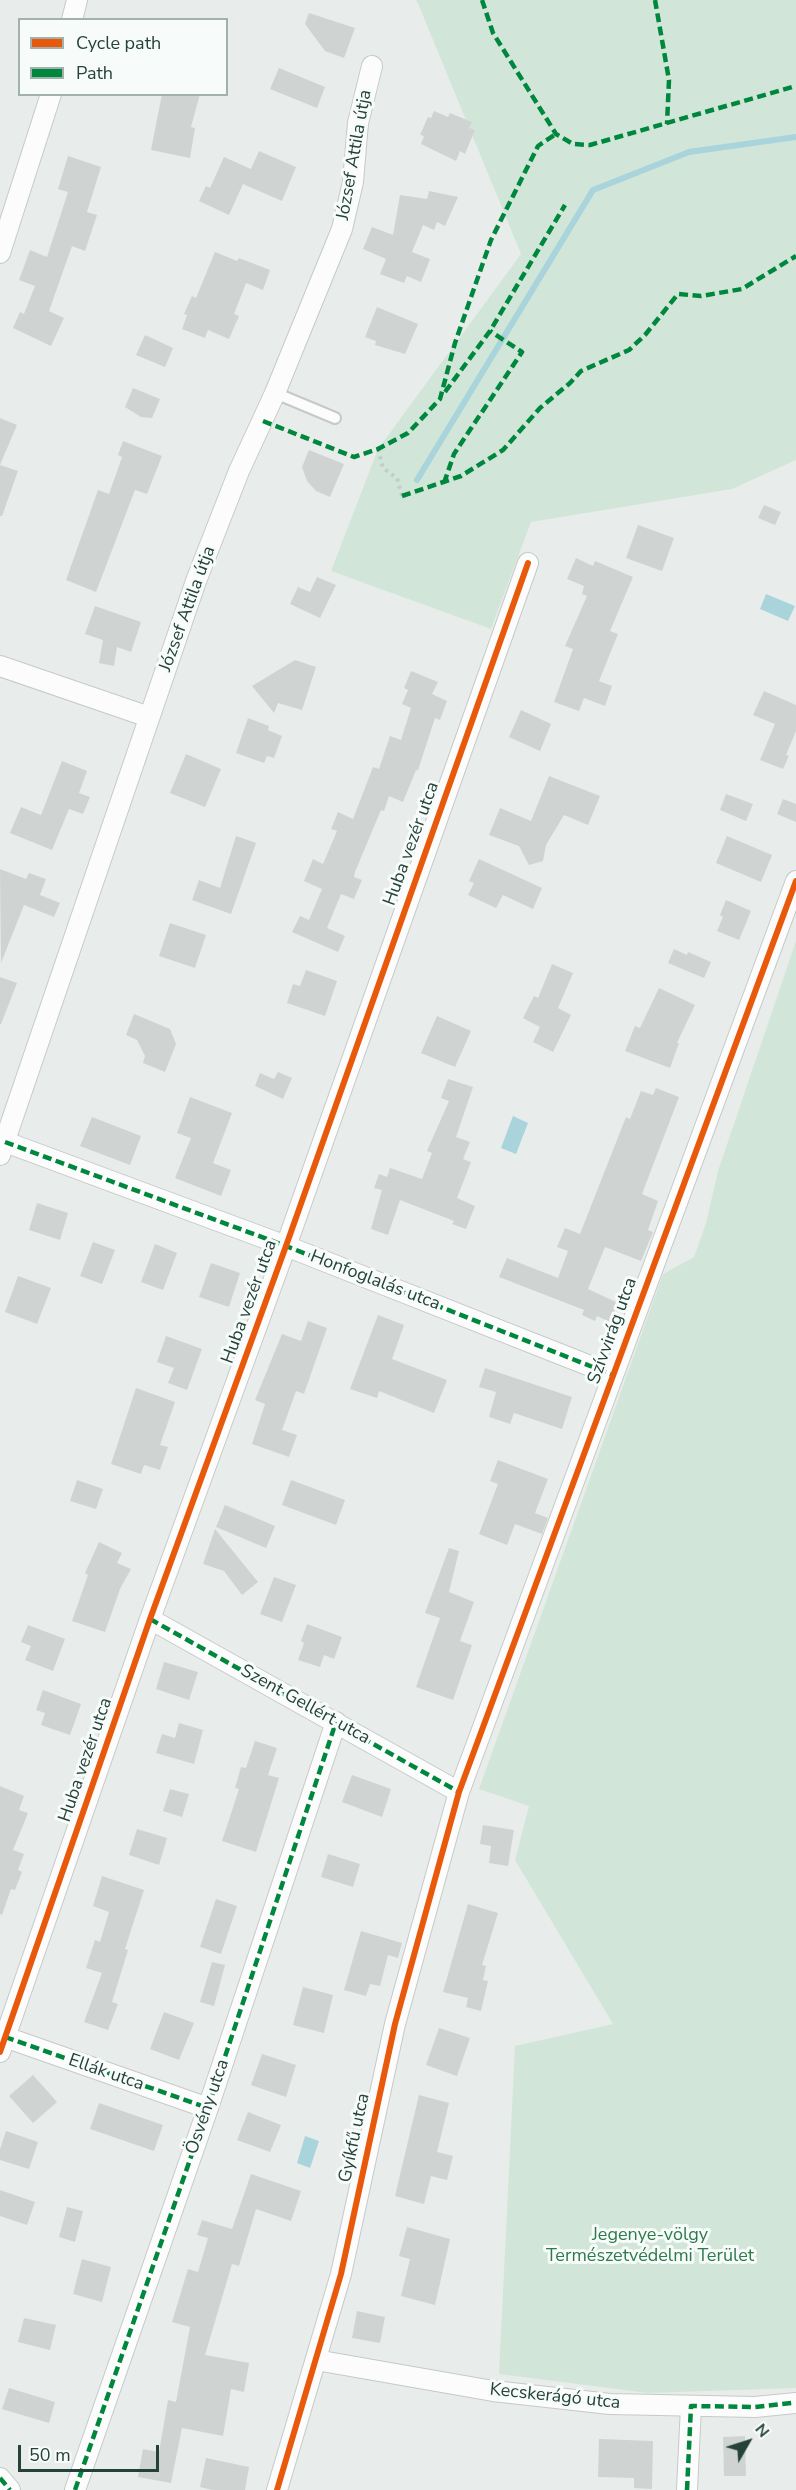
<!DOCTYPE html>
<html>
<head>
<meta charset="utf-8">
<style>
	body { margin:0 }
	#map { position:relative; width:796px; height:2490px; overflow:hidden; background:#e8edeb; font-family:"Nunito Sans",sans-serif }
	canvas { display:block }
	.legend { position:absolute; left:18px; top:18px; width:210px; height:78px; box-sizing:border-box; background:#f7fbf9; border:2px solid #a3b1ad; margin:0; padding:8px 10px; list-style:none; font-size:18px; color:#24423a }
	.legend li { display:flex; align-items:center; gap:12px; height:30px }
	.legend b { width:30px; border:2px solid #a3b1ad }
	.north { position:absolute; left:718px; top:2412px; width:60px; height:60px; -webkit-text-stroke:4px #f7fbf9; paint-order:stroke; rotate:51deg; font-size:16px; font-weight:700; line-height:24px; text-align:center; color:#24423a }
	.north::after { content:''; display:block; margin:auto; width:21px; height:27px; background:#24423a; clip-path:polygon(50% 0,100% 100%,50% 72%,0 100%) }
	.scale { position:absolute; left:18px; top:2445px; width:141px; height:27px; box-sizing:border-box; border:3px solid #24423a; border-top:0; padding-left:8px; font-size:18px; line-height:21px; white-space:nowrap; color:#24423a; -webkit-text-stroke:4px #f7fbf9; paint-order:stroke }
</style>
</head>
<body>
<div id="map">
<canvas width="796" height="2490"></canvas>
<ul class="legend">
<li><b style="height:8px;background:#e8590c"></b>Cycle path</li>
<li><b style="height:8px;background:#00873e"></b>Path</li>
</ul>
<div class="north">N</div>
<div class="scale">50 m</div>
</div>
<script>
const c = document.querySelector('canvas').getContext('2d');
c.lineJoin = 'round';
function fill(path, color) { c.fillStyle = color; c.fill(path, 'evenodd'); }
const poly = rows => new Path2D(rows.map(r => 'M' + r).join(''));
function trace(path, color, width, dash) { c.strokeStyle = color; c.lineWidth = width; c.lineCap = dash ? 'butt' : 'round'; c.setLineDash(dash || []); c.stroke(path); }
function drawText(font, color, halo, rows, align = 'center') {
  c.font = font + ' "Nunito Sans",sans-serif'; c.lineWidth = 6; c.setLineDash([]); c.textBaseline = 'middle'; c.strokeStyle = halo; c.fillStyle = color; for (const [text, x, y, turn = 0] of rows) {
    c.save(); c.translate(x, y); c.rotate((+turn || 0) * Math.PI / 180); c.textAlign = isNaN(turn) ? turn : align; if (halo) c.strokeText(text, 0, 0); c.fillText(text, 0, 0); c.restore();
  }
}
fill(poly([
	[414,0,796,0,796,460,732,489,531,522,491,629,331,571,378,449,521,254,417,1],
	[796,941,796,2388,648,2393,499,2374,515,2046,613,2024,515,1860,529,1806,479,1789,663,1274,694,1257,706,1223,718,1171]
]), '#d1e6d8');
fill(poly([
	[766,594,795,606,788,621,760,609],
	[513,1116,528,1123,516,1154,501,1148],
	[305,2136,319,2141,310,2168,297,2163]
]), '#a9d4db');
trace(poly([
	[417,480,593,190,689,152,796,137]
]), '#a9d4db', 6);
fill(poly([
	[309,13,355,28,344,58,325,51,305,24],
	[279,68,325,87,317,108,270,89],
	[162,94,200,94,191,127,195,128,190,158,151,150],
	[434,111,448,117,450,113,472,122,469,128,475,130,465,154,460,151,456,161,421,144,424,136,420,135,428,117,431,118],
	[259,151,296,167,282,201,243,184,229,215,199,201,206,186,210,188,224,157,251,169],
	[68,156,101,167,87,212,97,215,85,251,72,246,49,311,64,318,51,346,13,328,20,312,24,314,35,286,19,280,30,250,47,257,68,192,58,189],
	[429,191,458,197,445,226,437,222,434,230,423,225,412,252,430,259,421,282,407,276,404,283,380,274,386,259,363,249,372,227,393,235,400,195,427,199],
	[215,252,237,261,239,258,270,270,263,290,246,283,234,314,239,316,229,339,208,330,205,338,182,329,187,315,184,314,192,296,196,298],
	[377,307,418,324,405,354,375,345,376,341,365,337],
	[145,335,173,348,165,367,136,355],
	[133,388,160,399,152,418,141,417,125,407],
	[0,418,17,425,0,465,18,471,2,516,0,516],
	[123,441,162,456,147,494,135,490,96,592,66,580,98,490,109,494,122,457,118,455],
	[309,450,344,464,330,497,316,491,307,481,302,467],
	[764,505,781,512,775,525,758,518],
	[638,525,674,538,662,571,626,558],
	[576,558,593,566,595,561,633,577,610,631,618,634,599,681,612,686,605,706,584,698,579,711,554,702,573,649,565,646,587,596,582,594,584,586,567,579],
	[317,577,336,585,320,618,290,604,298,587,310,592],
	[95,606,141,622,131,652,117,647,114,666,99,663,103,640,85,634],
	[295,660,316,667,302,710,278,703,274,713,252,686],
	[411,671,438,682,432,694,447,701,440,720,435,718,418,770,416,770,403,802,389,796,384,811,381,810,355,872,354,877,362,880,354,899,341,894,327,928,345,936,338,952,292,932,300,916,309,920,322,889,304,881,313,859,323,864,337,831,331,829,338,812,353,819,373,767,379,769,390,736,401,740,411,708,402,704,408,690,404,688],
	[764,691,796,705,796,731,786,755,789,756,783,769,760,760,775,724,753,715],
	[521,710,551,724,540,751,509,737],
	[248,718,269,726,268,730,282,736,274,758,267,756,264,763,236,753],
	[186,754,221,769,205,807,170,793],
	[62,761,87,771,79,793,90,797,83,814,69,809,52,850,10,833,21,807,41,815],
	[549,776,600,796,588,825,564,815,546,845,543,861,529,865,519,846,489,835,500,808,531,821],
	[726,794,753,804,746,821,720,810],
	[783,799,796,804,796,822,777,814],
	[236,836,256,843,231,914,192,900,199,880,220,888],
	[727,836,772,855,761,882,716,863],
	[479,859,542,888,533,909,503,895,496,908,468,895,474,883,469,881],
	[0,869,26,879,29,873,46,879,40,895,60,903,54,917,24,905,1,963],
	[726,900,751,911,739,940,717,931,723,917,720,915],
	[170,923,206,935,195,968,159,956],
	[674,949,687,955,688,952,711,962,704,978,668,963],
	[552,964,573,973,558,1008,571,1015,553,1052,533,1042,540,1027,523,1018,534,996,538,998],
	[306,970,337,981,325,1016,287,1003,293,984,300,986],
	[0,977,17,983,1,1024,0,1024],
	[659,988,695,1005,677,1043,679,1043,670,1068,625,1051,635,1026,640,1028],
	[134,1014,170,1029,176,1044,165,1072,143,1063,145,1056,137,1040,126,1035],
	[437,1016,471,1031,455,1067,421,1053],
	[278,1072,292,1078,283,1099,255,1086,260,1073,274,1079],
	[448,1079,473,1087,456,1137,470,1142,463,1159,471,1162,457,1198,475,1206,466,1229,452,1224,454,1221,400,1200,388,1235,371,1229,382,1190,374,1188,379,1174,387,1177,390,1168,422,1179,432,1153,427,1151,449,1101,441,1098],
	[656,1088,679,1097,642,1194,658,1201,648,1230,653,1232,641,1261,605,1247,588,1289,618,1303,610,1322,597,1316,595,1321,582,1315,584,1310,499,1277,507,1258,558,1278,568,1251,557,1247,565,1228,580,1234,626,1117,630,1119,641,1091,653,1095],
	[190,1097,232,1113,213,1163,231,1170,221,1196,175,1178,191,1138,177,1133],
	[92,1117,141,1136,130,1165,80,1146],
	[37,1203,68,1213,60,1240,29,1230],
	[93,1242,115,1250,102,1284,80,1276],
	[155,1244,177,1253,163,1290,141,1282],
	[211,1263,240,1273,229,1307,199,1297],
	[18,1276,51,1288,37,1324,5,1312],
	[378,1315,404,1325,392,1359,447,1380,434,1413,379,1391,377,1398,350,1389],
	[308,1321,327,1328,304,1394,296,1391,282,1430,297,1435,289,1457,252,1444,265,1404,255,1400,282,1334,301,1341],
	[166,1336,202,1349,187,1390,168,1383,174,1368,157,1362],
	[485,1368,572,1397,562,1429,514,1413,510,1424,489,1417,496,1392,479,1387],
	[136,1388,175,1402,160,1445,168,1447,160,1470,144,1465,141,1474,111,1464],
	[498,1460,548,1479,535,1513,548,1518,542,1534,515,1524,507,1545,479,1534,498,1484,490,1481],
	[77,1480,103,1489,96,1509,70,1501],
	[291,1480,345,1500,336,1525,282,1505],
	[225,1505,275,1526,266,1548,216,1527],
	[215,1529,258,1582,242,1595,224,1571,203,1564],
	[99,1542,122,1553,117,1563,131,1569,120,1589,105,1632,72,1621,88,1575,85,1573],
	[449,1548,459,1551,449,1592,474,1602,460,1641,472,1645,453,1700,416,1687,440,1618,425,1613],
	[274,1577,296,1585,282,1622,260,1614],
	[307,1624,342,1637,334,1659,324,1655,320,1667,298,1660,304,1643,301,1641],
	[28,1625,65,1639,53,1671,25,1660,31,1646,21,1642],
	[164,1662,198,1672,189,1700,156,1689],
	[43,1690,81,1704,70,1735,41,1725,45,1713,36,1710],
	[179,1723,203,1730,194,1764,156,1753,162,1734,175,1738],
	[255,1741,277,1748,268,1775,279,1778,256,1852,222,1841,239,1789,235,1788,241,1767,246,1768],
	[352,1775,391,1789,382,1817,342,1802],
	[0,1786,24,1796,19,1810,28,1813,13,1850,24,1854,18,1870,22,1872,15,1890,11,1889,2,1915,0,1914],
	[170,1789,189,1794,182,1817,163,1811],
	[483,1825,514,1830,508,1866,489,1863,491,1846,480,1844],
	[137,1829,167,1838,159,1865,129,1855],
	[328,1854,360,1864,353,1887,321,1877],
	[102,1876,144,1890,125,1949,128,1950,112,2002,118,2004,108,2030,84,2022,102,1973,86,1968,95,1940,100,1942,109,1912,93,1906],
	[216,1899,237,1906,221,1954,200,1947],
	[468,1904,498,1913,482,1965,486,1966,483,1980,488,1981,481,2011,466,2007,468,1998,443,1992],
	[361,1931,402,1943,398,1958,388,1955,380,1986,370,1984,366,1996,344,1990],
	[212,1962,225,1965,214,2006,200,2002],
	[303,1987,333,1995,324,2033,293,2025],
	[164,2012,194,2023,179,2060,150,2049],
	[439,2028,470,2038,457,2076,426,2065],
	[262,2054,296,2065,286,2097,251,2085],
	[33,2075,57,2102,33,2123,9,2096],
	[419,2095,449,2103,437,2152,453,2156,447,2180,431,2176,424,2204,395,2196],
	[99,2103,163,2125,154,2151,90,2129],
	[248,2112,281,2125,270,2152,237,2140],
	[6,2131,38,2142,29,2169,0,2160,0,2149],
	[251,2174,301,2191,291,2221,256,2209,239,2266,232,2264,205,2355,249,2363,244,2392,231,2389,223,2436,182,2428,171,2483,138,2477,143,2449,159,2452,168,2400,176,2402,190,2327,172,2322,188,2269,198,2272,208,2238,197,2235,202,2220,232,2229],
	[0,2190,35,2202,27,2225,0,2216],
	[67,2207,83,2211,75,2242,59,2237],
	[407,2227,450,2239,435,2305,401,2296,410,2259,399,2256],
	[82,2259,111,2267,102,2302,73,2294],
	[357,2311,385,2317,380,2343,352,2338],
	[24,2318,56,2325,50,2350,18,2342],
	[9,2388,55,2402,49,2423,2,2409],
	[745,2436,746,2476,724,2476,723,2437],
	[599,2439,653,2441,652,2489,634,2488,634,2478,598,2477],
	[206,2458,249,2467,245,2490,212,2490,200,2487]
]), '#cfd4d2');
const lane = poly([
	[275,393,335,418]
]);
const street = poly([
	[72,20,77,0],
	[0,253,51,94],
	[0,666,149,717],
	[0,1140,286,1246,613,1375],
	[0,1155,196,581,239,471,275,393,342,229,353,182,358,123,372,66],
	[150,1619,459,1792],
	[5,2037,208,2108],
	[0,2052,150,1619,286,1246,528,563],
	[316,2360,493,2391,610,2404,755,2407,796,2403],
	[0,2478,10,2490],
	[75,2490,208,2108,336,1722],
	[277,2490,341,2274,395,2024,459,1792,796,881],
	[687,2490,691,2406]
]);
trace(lane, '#c5cac8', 14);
trace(street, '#c5cac8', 22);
trace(poly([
	[378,449,383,468,397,478,402,496]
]), '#c3ccca', 4, [3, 4.5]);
trace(lane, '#fcfcfc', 10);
trace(street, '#fcfcfc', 20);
trace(poly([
	[482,0,493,33,556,134,573,144,590,145,796,86],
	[655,0,669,80,667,124],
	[445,392,490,331,565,205],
	[263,421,354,457,378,449,408,433,440,399,455,343,491,240,538,146,556,134],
	[444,483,454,454,522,352,490,331],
	[402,496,461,476,503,450,540,408,570,383,581,371,629,350,645,335,678,294,701,296,742,289,796,256],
	[5,1142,286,1246,613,1375],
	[150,1619,459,1792],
	[5,2037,208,2108],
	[0,2478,10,2490],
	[75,2490,208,2108,336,1722],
	[687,2490,691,2406,755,2407,792,2403]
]), '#00873e', 4.5, [9, 4.5]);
trace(poly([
	[0,2052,150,1619,286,1246,528,563],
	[277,2490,341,2274,395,2024,459,1792,796,881]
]), '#e8590c', 6);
drawText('18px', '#24423a', '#f7fbf9', [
	["József Attila útja",355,155,-80],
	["József Attila útja",188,609,-70],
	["Huba vezér utca",412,844,-70],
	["Honfoglalás utca",375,1281,21],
	["Huba vezér utca",250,1302,-70],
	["Szívvirág utca",613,1331,-70],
	["Szent Gellért utca",305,1705,29],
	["Huba vezér utca",86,1760,-71],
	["Ellák utca",106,2073,19],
	["Ösvény utca",208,2107,-71],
	["Gyíkfű utca",355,2138,-78],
	["Kecskerágó utca",555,2397,6]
]);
drawText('18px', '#2d7a4b', '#f7fbf9', [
	["Jegenye-völgy",650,2236],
	["Természetvédelmi Terület",650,2257]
]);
</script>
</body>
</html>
